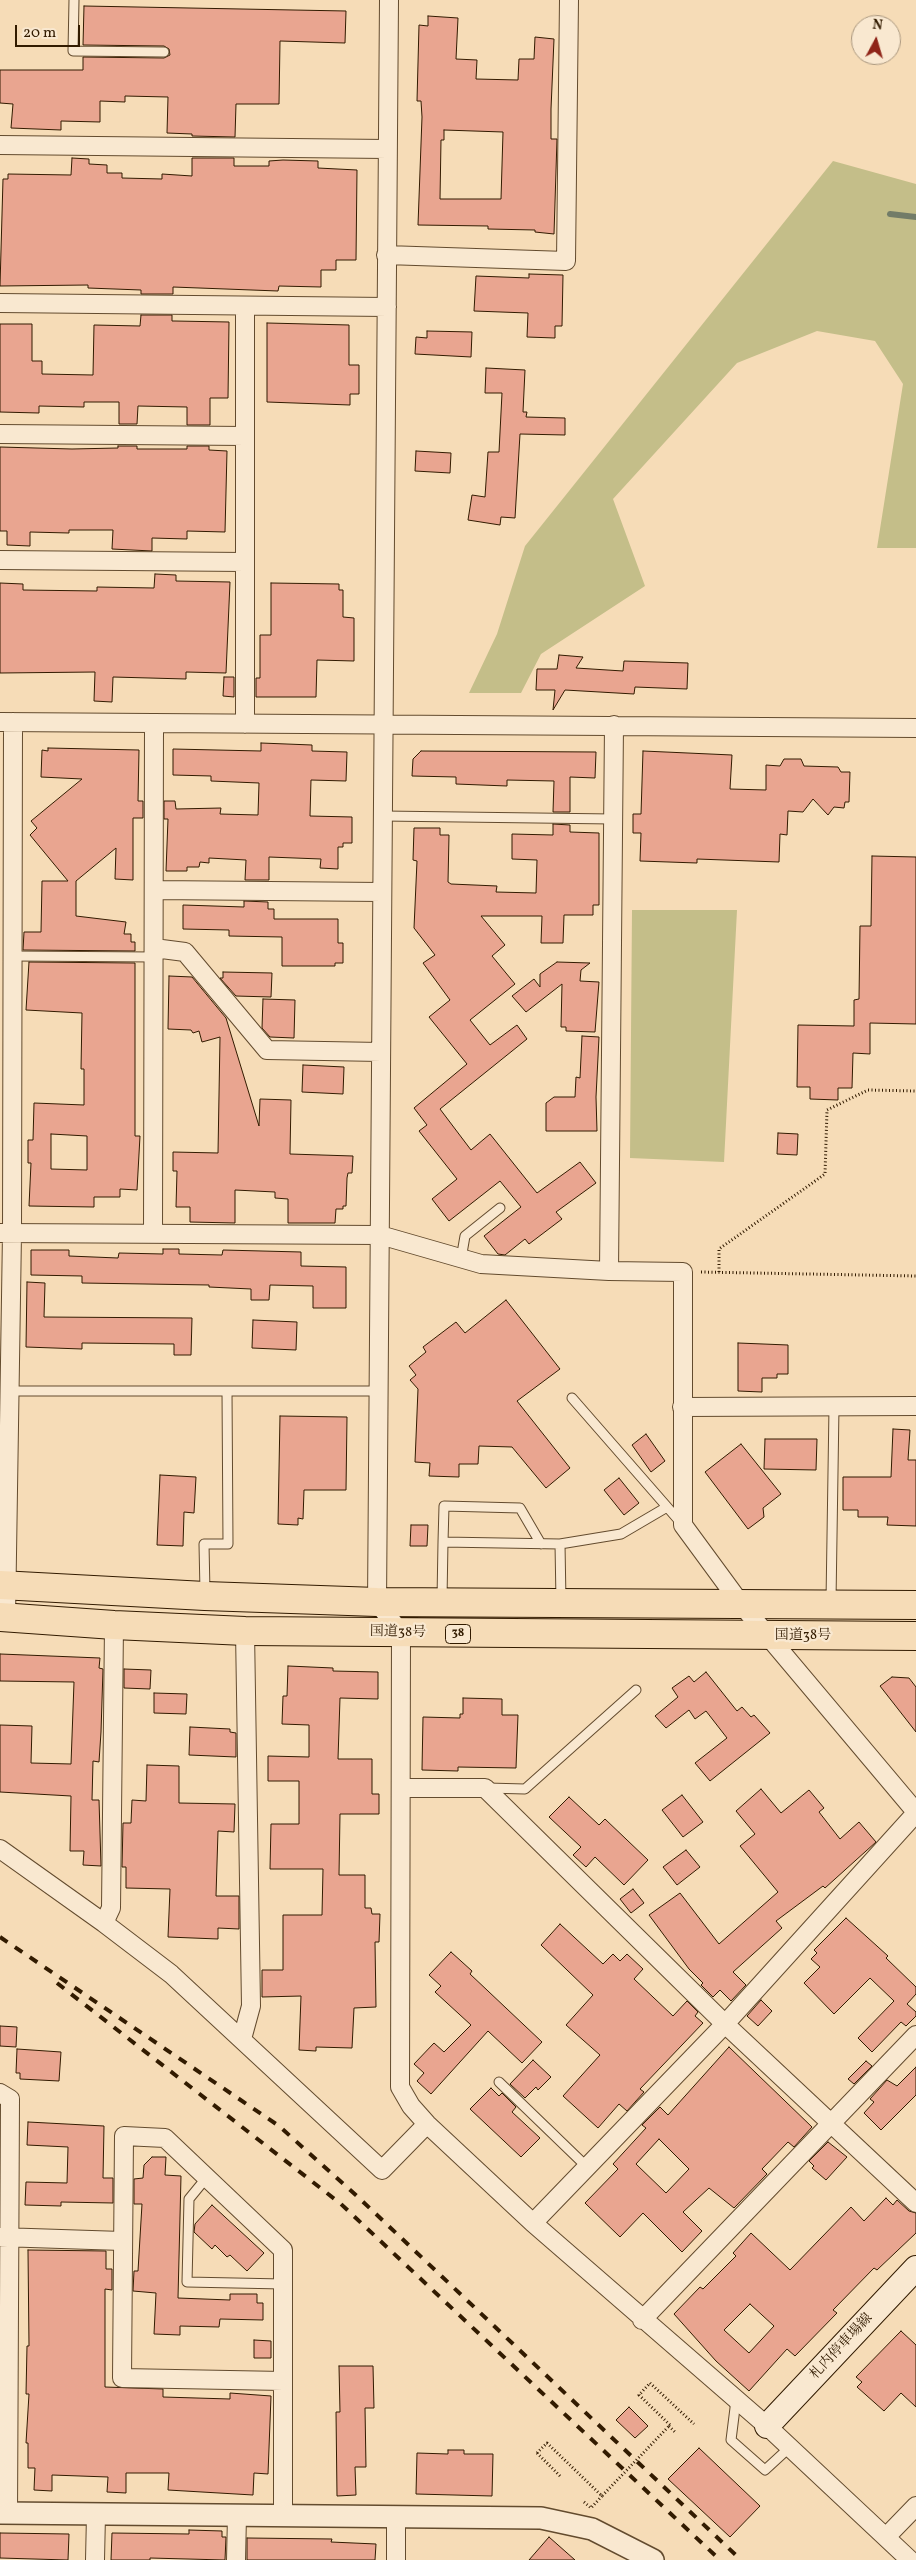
<!DOCTYPE html>
<html>
<head>
<meta charset="utf-8">
<style>
	body { margin:0 }
	#map { position:relative; width:916px; height:2560px; overflow:hidden; background:#f6dcb7; font-family:Vollkorn,serif }
	canvas { display:block }
	.north { position:absolute; left:851px; top:15px; width:50px; height:50px; box-sizing:border-box; background:#f9e8d0; border:1px solid #a9967d; border-radius:50%; rotate:6deg; font-size:14px; font-weight:700; line-height:20px; text-align:center; color:#321b00 }
	.north::after { content:''; display:block; margin:auto; width:18px; height:22px; background:#8f2418; clip-path:polygon(50% 0,100% 100%,50% 72%,0 100%) }
	.scale { position:absolute; left:15px; top:25px; width:65px; height:22px; box-sizing:border-box; border:2px solid #321b00; border-top:0; padding-left:6px; font-size:15px; line-height:18px; white-space:nowrap; color:#321b00; -webkit-text-stroke:4px #f9e8d0; paint-order:stroke }
</style>
</head>
<body>
<div id="map">
<canvas width="916" height="2560"></canvas>
<div class="north">N</div>
<div class="scale">20 m</div>
</div>
<script>
const c = document.querySelector('canvas').getContext('2d');
c.lineJoin = 'round';
function fill(path, color) { c.fillStyle = color; c.fill(path, 'evenodd'); }
const poly = rows => new Path2D(rows.map(r => 'M' + r).join(''));
function trace(path, color, width, dash) { c.strokeStyle = color; c.lineWidth = width; c.lineCap = dash ? 'butt' : 'round'; c.setLineDash(dash || []); c.stroke(path); }
function drawText(font, color, halo, rows, align = 'center') {
  c.font = font + ' Vollkorn,"Noto Serif JP",serif'; c.lineWidth = 4.5; c.setLineDash([]); c.textBaseline = 'middle'; c.strokeStyle = halo; c.fillStyle = color; for (const [text, x, y, turn = 0] of rows) {
    c.save(); c.translate(x, y); c.rotate((+turn || 0) * Math.PI / 180); c.textAlign = isNaN(turn) ? turn : align; if (halo) c.strokeText(text, 0, 0); c.fillText(text, 0, 0); c.restore();
  }
}
fill(poly([
	[833,161,916,184,916,548,877,548,903,384,875,341,817,331,737,363,613,499,645,586,541,654,521,693,469,693,497,634,525,546],
	[632,910,737,910,724,1162,630,1158]
]), '#c4be89');
trace(poly([
	[890,214,916,217]
]), '#727c68', 6);
const building = poly([
	[84,6,346,11,345,43,280,41,279,104,236,104,235,137,192,136,192,134,167,133,168,97,125,96,125,102,100,101,100,122,61,121,61,130,11,128,13,104,0,103,0,70,83,70,83,57,164,58,170,55,169,49,164,46,83,45,84,6],
	[428,16,458,18,456,59,477,60,476,79,518,80,519,59,534,59,535,37,554,39,551,109,551,139,557,139,554,234,535,232,535,230,488,229,488,226,418,225,422,117,421,101,417,101,419,25,428,26,428,16],
	[444,130,503,132,501,199,440,199,441,140,444,140,444,130],
	[72,158,89,159,89,164,107,165,107,173,122,173,122,178,162,179,162,174,192,176,192,158,234,158,234,166,269,166,269,161,283,160,318,161,318,168,357,170,356,260,336,260,336,270,321,270,321,287,279,286,278,291,173,287,173,294,141,294,141,290,88,288,88,285,0,286,3,179,8,179,8,174,71,175,72,158],
	[529,274,563,275,562,326,555,326,555,338,527,337,528,313,474,311,476,276,529,278,529,274],
	[141,315,172,315,172,321,175,321,229,322,228,398,210,398,210,425,187,425,187,407,138,406,137,424,119,424,119,402,84,402,84,407,39,406,39,413,0,412,0,324,32,324,32,361,42,361,42,374,93,375,94,325,140,326,141,315],
	[267,323,349,325,349,365,359,365,359,394,350,394,350,405,267,402,267,323],
	[427,331,472,332,471,357,415,354,416,337,427,338,427,331],
	[486,368,525,370,523,412,527,412,526,417,565,418,565,435,520,434,515,518,501,517,500,525,468,520,472,495,485,497,488,452,499,452,502,393,485,393,486,368],
	[118,446,137,446,137,449,187,449,187,446,209,446,209,450,227,451,225,532,187,531,187,539,152,538,152,551,112,549,113,530,69,530,69,533,30,532,30,546,7,545,7,531,0,531,0,447,72,449,118,448,118,446],
	[416,451,451,453,450,473,415,471,416,451],
	[155,574,176,575,176,581,230,582,226,673,186,672,186,679,113,677,112,702,94,701,95,672,0,673,0,583,23,584,23,590,97,591,97,587,154,588,155,574],
	[271,583,339,584,339,590,343,590,343,617,354,618,354,661,317,660,316,697,256,697,256,678,260,678,260,635,271,635,271,583],
	[559,655,583,657,576,668,623,671,624,661,688,663,687,689,635,687,634,694,565,690,553,710,555,690,536,690,537,669,557,669,559,655],
	[224,677,234,677,234,697,223,696,224,677],
	[261,743,312,745,312,751,347,752,346,781,311,780,310,816,352,817,352,843,343,843,343,847,338,847,338,869,320,868,321,859,269,857,269,880,245,880,246,860,209,858,209,863,200,862,199,867,187,867,187,871,166,871,168,819,164,819,164,801,175,801,176,809,221,808,220,814,258,815,259,783,211,781,211,776,173,775,173,749,261,751,261,743],
	[48,748,139,750,138,801,143,801,143,818,133,818,133,880,115,879,116,848,76,881,76,916,126,922,124,934,131,934,131,942,135,942,135,951,23,950,24,932,41,932,42,881,68,881,30,835,37,828,31,821,82,779,41,777,42,750,48,751,48,748],
	[421,751,596,752,595,778,570,777,570,812,553,812,554,781,507,780,507,786,456,784,456,777,412,776,413,759,421,751],
	[643,751,732,755,730,789,766,790,766,765,780,766,784,759,801,759,804,766,838,767,841,772,850,772,849,802,845,802,844,808,834,807,828,815,813,799,803,812,788,811,787,835,780,834,779,862,697,859,697,863,640,861,641,833,633,833,633,814,641,814,643,751],
	[553,824,570,825,570,832,599,833,599,905,593,905,593,915,564,915,563,943,541,943,542,916,481,916,505,945,492,956,515,984,470,1020,490,1045,517,1025,527,1039,440,1109,471,1150,490,1134,537,1193,580,1162,596,1183,556,1212,562,1219,529,1244,525,1239,505,1255,498,1254,484,1236,521,1207,500,1181,449,1221,432,1199,457,1179,419,1131,427,1125,414,1108,467,1064,429,1017,450,1000,423,963,435,955,414,928,417,861,413,860,414,828,440,828,440,835,449,835,448,882,451,884,497,886,496,892,536,893,537,860,512,859,512,834,553,835,553,824],
	[872,856,916,857,916,1024,870,1023,870,1054,853,1053,852,1088,838,1088,838,1100,810,1099,810,1087,797,1087,798,1025,854,1026,854,1000,859,999,860,926,871,926,872,856],
	[244,901,268,902,268,909,274,909,274,919,338,919,338,943,343,943,343,963,335,963,335,966,282,966,282,937,229,936,229,930,183,929,183,905,244,907,244,901],
	[29,962,135,963,135,1136,140,1136,137,1190,120,1189,120,1197,94,1197,94,1207,29,1206,31,1163,28,1163,28,1140,33,1140,34,1103,84,1105,84,1069,81,1069,82,1013,26,1010,29,962],
	[51,1134,87,1136,87,1170,51,1169,51,1134],
	[557,962,590,963,581,970,580,981,599,982,595,1032,566,1031,566,1027,561,1027,562,984,526,1012,512,996,534,979,540,987,540,974,557,962],
	[223,972,272,973,271,997,236,996,220,978,223,978,223,972],
	[169,976,192,977,226,1018,259,1126,260,1099,291,1100,290,1154,353,1156,352,1173,348,1173,347,1178,346,1206,343,1206,343,1209,336,1209,335,1223,288,1223,288,1199,275,1198,275,1192,235,1190,235,1223,190,1222,190,1207,176,1207,177,1171,173,1171,173,1152,218,1153,220,1037,202,1042,199,1031,193,1033,191,1030,168,1029,169,976],
	[263,999,295,1000,294,1038,270,1037,262,1028,263,999],
	[582,1036,599,1037,596,1097,597,1131,546,1131,546,1103,554,1097,575,1097,576,1077,580,1078,582,1036],
	[303,1065,344,1067,343,1094,302,1092,303,1065],
	[778,1133,798,1134,797,1155,777,1154,778,1133],
	[163,1249,179,1249,179,1254,222,1255,223,1250,301,1252,301,1266,346,1267,346,1308,313,1308,313,1286,270,1285,269,1300,251,1300,251,1289,209,1287,209,1285,82,1283,82,1276,31,1275,31,1250,69,1250,69,1256,118,1258,119,1253,163,1254,163,1249],
	[27,1282,45,1283,44,1317,192,1318,191,1355,174,1355,174,1344,82,1343,82,1349,26,1347,27,1282],
	[506,1300,560,1369,517,1401,570,1468,546,1488,512,1447,479,1446,478,1464,459,1464,459,1477,429,1476,430,1463,415,1462,418,1389,410,1380,416,1375,409,1366,426,1352,423,1347,456,1322,465,1333,506,1300],
	[253,1320,297,1322,296,1350,252,1348,253,1320],
	[738,1343,788,1345,788,1374,777,1374,777,1378,762,1378,762,1392,738,1391,738,1343],
	[280,1416,347,1417,346,1490,304,1490,303,1519,298,1518,298,1525,278,1524,280,1416],
	[893,1429,910,1430,908,1460,916,1460,916,1526,887,1525,888,1517,858,1517,858,1510,843,1510,843,1477,891,1477,893,1429],
	[646,1434,665,1461,651,1472,632,1445,646,1434],
	[765,1439,817,1439,816,1470,764,1469,765,1439],
	[741,1444,781,1494,763,1508,764,1517,748,1529,705,1472,741,1444],
	[160,1475,196,1477,194,1513,184,1512,183,1546,157,1545,160,1475],
	[619,1478,639,1503,624,1515,604,1490,619,1478],
	[411,1525,428,1525,427,1546,410,1546,411,1525],
	[0,1654,100,1658,99,1668,103,1669,101,1732,99,1762,93,1761,92,1800,99,1800,101,1866,83,1865,84,1851,70,1851,71,1796,0,1792,0,1725,32,1726,31,1763,71,1764,74,1682,0,1681,0,1654],
	[288,1666,333,1668,333,1671,378,1672,378,1699,340,1698,338,1759,372,1759,372,1794,379,1794,379,1814,340,1814,339,1875,365,1875,365,1908,371,1908,372,1914,380,1914,379,1942,375,1942,376,2007,354,2008,352,2048,316,2047,316,2051,299,2050,301,1996,262,1997,262,1970,283,1970,283,1915,322,1915,323,1869,270,1869,271,1824,299,1824,299,1781,268,1781,268,1756,309,1757,309,1725,282,1724,283,1696,287,1696,288,1666],
	[124,1669,151,1670,150,1689,124,1688,124,1669],
	[706,1672,737,1711,742,1707,751,1717,754,1715,770,1733,710,1781,695,1763,727,1738,706,1711,695,1719,689,1710,666,1728,655,1716,678,1697,672,1688,689,1676,694,1682,706,1672],
	[892,1677,909,1678,916,1687,916,1732,880,1686,892,1677],
	[154,1693,187,1694,186,1714,154,1713,154,1693],
	[463,1698,502,1699,502,1715,518,1715,516,1768,458,1767,458,1771,422,1770,423,1717,460,1718,460,1714,463,1714,463,1698],
	[190,1727,230,1729,230,1732,236,1733,236,1757,189,1755,190,1727],
	[147,1765,179,1766,179,1803,235,1804,234,1832,218,1831,216,1896,239,1896,239,1929,218,1928,218,1939,168,1937,170,1889,126,1888,126,1867,122,1867,123,1823,131,1823,132,1800,146,1801,147,1765],
	[761,1789,781,1813,809,1790,824,1808,819,1812,840,1839,859,1822,876,1842,825,1888,823,1886,776,1921,782,1928,733,1972,746,1985,731,2001,720,1990,713,1997,701,1985,703,1983,689,1969,649,1915,680,1893,719,1944,778,1892,740,1846,755,1834,736,1811,761,1789],
	[682,1795,703,1822,683,1837,662,1810,682,1795],
	[569,1797,599,1825,605,1819,648,1860,624,1885,595,1857,586,1867,573,1855,581,1847,549,1817,569,1797],
	[686,1850,700,1867,677,1885,663,1867,686,1850],
	[633,1889,644,1903,631,1913,620,1899,633,1889],
	[846,1918,888,1956,886,1958,916,1987,916,1994,907,2004,916,2012,916,2016,906,2026,901,2022,872,2052,858,2038,894,2001,870,1978,834,2014,804,1983,820,1967,811,1959,817,1953,814,1950,846,1918],
	[560,1924,603,1964,613,1954,620,1961,627,1954,643,1969,634,1979,673,2016,687,2001,698,2012,695,2016,703,2023,640,2089,644,2092,627,2111,619,2104,598,2128,563,2096,600,2055,566,2025,593,1995,541,1945,560,1924],
	[451,1952,472,1971,470,1974,542,2042,522,2063,488,2031,431,2094,417,2081,424,2073,414,2064,434,2043,444,2052,471,2025,435,1992,441,1986,429,1975,451,1952],
	[761,2000,772,2011,758,2026,747,2016,761,2000],
	[0,2026,17,2027,16,2047,0,2046,0,2026],
	[729,2047,812,2127,794,2147,788,2142,762,2169,767,2174,734,2208,709,2188,683,2212,702,2231,682,2252,643,2213,620,2237,585,2203,618,2169,613,2164,646,2128,642,2125,660,2107,668,2115,729,2047],
	[659,2139,689,2169,666,2193,636,2164,659,2139],
	[17,2049,61,2052,59,2081,20,2079,20,2073,16,2073,17,2049],
	[533,2060,551,2077,538,2090,536,2087,525,2098,510,2084,533,2060],
	[866,2061,872,2066,854,2084,848,2079,866,2061],
	[916,2067,916,2095,881,2130,864,2113,874,2102,870,2099,887,2080,897,2086,916,2067],
	[491,2088,499,2096,502,2093,516,2107,512,2112,540,2138,521,2157,470,2109,491,2088],
	[28,2122,104,2126,103,2178,113,2178,113,2203,61,2202,61,2206,25,2205,26,2182,67,2183,68,2147,27,2145,28,2122],
	[828,2142,847,2157,826,2180,812,2168,814,2166,809,2161,828,2142],
	[152,2157,166,2157,165,2175,181,2176,178,2298,230,2300,230,2294,257,2294,257,2303,263,2303,263,2320,220,2319,219,2327,180,2326,180,2335,154,2334,156,2293,133,2291,134,2271,138,2271,142,2204,134,2204,134,2179,143,2178,144,2165,152,2157],
	[886,2198,893,2205,897,2200,909,2211,916,2213,916,2233,877,2270,874,2268,833,2310,837,2313,795,2356,787,2349,749,2391,716,2361,674,2314,700,2287,703,2289,736,2256,733,2253,751,2233,790,2270,851,2207,864,2221,886,2198],
	[750,2304,774,2326,749,2353,724,2330,750,2304],
	[212,2205,264,2253,247,2271,230,2255,227,2257,215,2245,212,2249,194,2232,195,2224,212,2205],
	[28,2250,106,2251,106,2269,112,2269,112,2290,105,2289,105,2387,163,2389,163,2397,230,2399,230,2393,271,2396,268,2474,254,2473,253,2495,168,2490,169,2473,126,2473,126,2493,107,2492,108,2477,52,2475,52,2491,34,2490,35,2468,28,2468,28,2443,26,2443,29,2394,26,2394,27,2346,29,2346,28,2250],
	[901,2331,916,2345,916,2407,901,2393,884,2411,857,2387,862,2382,856,2377,901,2331],
	[254,2340,271,2341,271,2358,254,2358,254,2340],
	[339,2366,373,2366,374,2408,365,2408,366,2467,355,2467,356,2495,337,2496,336,2412,340,2412,339,2366],
	[629,2407,648,2426,635,2438,616,2420,629,2407],
	[699,2448,760,2506,730,2537,668,2479,699,2448],
	[448,2450,464,2450,464,2454,493,2454,492,2496,416,2494,417,2453,448,2454,448,2450],
	[189,2530,222,2531,222,2537,226,2537,225,2560,150,2558,150,2560,111,2560,112,2533,189,2534,189,2530],
	[0,2533,69,2534,68,2560,0,2558,0,2533],
	[549,2537,575,2560,529,2560,549,2537],
	[247,2538,332,2539,331,2542,376,2544,375,2560,247,2560,247,2538]
]);
fill(building, '#e9a590');
trace(building, '#321b00', 1);
const service = poly([
	[74,0,73,51,164,52],
	[383,816,613,819],
	[13,956,154,957],
	[461,1259,465,1236,500,1208],
	[9,1391,379,1391],
	[572,1398,682,1524],
	[443,1542,444,1506,520,1508,541,1544],
	[560,1544,561,1601],
	[205,1592,204,1544,228,1544,227,1391],
	[442,1599,443,1542,560,1544,621,1534,667,1507],
	[831,1601,834,1407],
	[487,1788,525,1789,636,1690],
	[499,2082,587,2167],
	[207,2177,189,2199,187,2282,283,2284],
	[736,2400,731,2440,765,2470,790,2447]
]);
const minor = poly([
	[389,0,377,1602,401,1633,400,2087,411,2106,427,2124,533,2223,767,2426,910,2560],
	[0,145,387,149],
	[386,255,566,261,569,0],
	[0,303,387,307],
	[245,306,245,724],
	[0,434,245,436],
	[0,560,245,562],
	[0,722,916,728],
	[154,890,382,892],
	[154,948,185,952,267,1050,381,1052],
	[0,1233,380,1235,481,1264,609,1271,683,1272,683,1525,741,1604,916,1812],
	[153,1234,154,723],
	[609,1271,614,725],
	[682,1407,916,1406],
	[6,1618,12,1233,13,722],
	[402,1788,485,1788,725,2024,916,2203],
	[0,1849,104,1923,171,1974,382,2170,427,2124],
	[104,1923,111,1908,114,1625],
	[242,2039,251,2006,245,1631],
	[0,2093,10,2099,8,2514],
	[533,2223,725,2024,916,1813],
	[0,2237,122,2241],
	[642,2320,916,2035],
	[283,2517,283,2250,165,2138,124,2136,122,2378,283,2381],
	[886,2537,916,2506],
	[95,2560,96,2515],
	[236,2560,237,2516],
	[396,2560,396,2518]
]);
const tertiary = poly([
	[0,2513,541,2518,592,2529,653,2560]
]);
const secondary = poly([
	[767,2426,916,2268]
]);
const trunk = poly([
	[0,1585,205,1596,377,1602,916,1605],
	[0,1617,114,1625,245,1631,916,1636]
]);
trace(service, '#634b2e', 11);
trace(minor, '#634b2e', 20);
trace(tertiary, '#634b2e', 24);
trace(secondary, '#321b00', 26);
trace(trunk, '#321b00', 30);
trace(poly([
	[701,1272,916,1276],
	[719,1272,719,1249,825,1174,827,1110,868,1090,916,1091],
	[650,2383,694,2424],
	[669,2426,676,2433],
	[537,2453,561,2477],
	[584,2502,591,2508,602,2496]
]), '#321b00', 3, [1, 2.5]);
trace(service, '#f9e8d0', 9);
trace(minor, '#f9e8d0', 18);
trace(tertiary, '#f9e8d0', 21);
trace(secondary, '#f9e8d0', 24);
trace(trunk, '#f6dcb7', 28);
trace(poly([
	[0,1937,279,2126,358,2197,741,2560],
	[57,1983,341,2204,720,2560]
]), '#321b00', 4, [9, 9]);
trace(poly([
	[537,2453,547,2443,602,2496,670,2425,639,2395,650,2383]
]), '#321b00', 3, [1, 2.5]);
for (const [x, y, w] of [
	[458,1634,25]
]) { const box = new Path2D(); box.roundRect(x - w / 2, y - 9.5, w, 19, 4); c.fillStyle = '#f9e8d0'; c.fill(box); trace(box, '#321b00', 1); }
drawText('bold 12px', '#321b00', null, [
	["38",458,1634]
]);
drawText('14px', '#321b00', '#f9e8d0', [
	["国道38号",398,1633,1],
	["国道38号",803,1636],
	["札内停車場線",842,2347,-47]
]);
</script>
</body>
</html>
